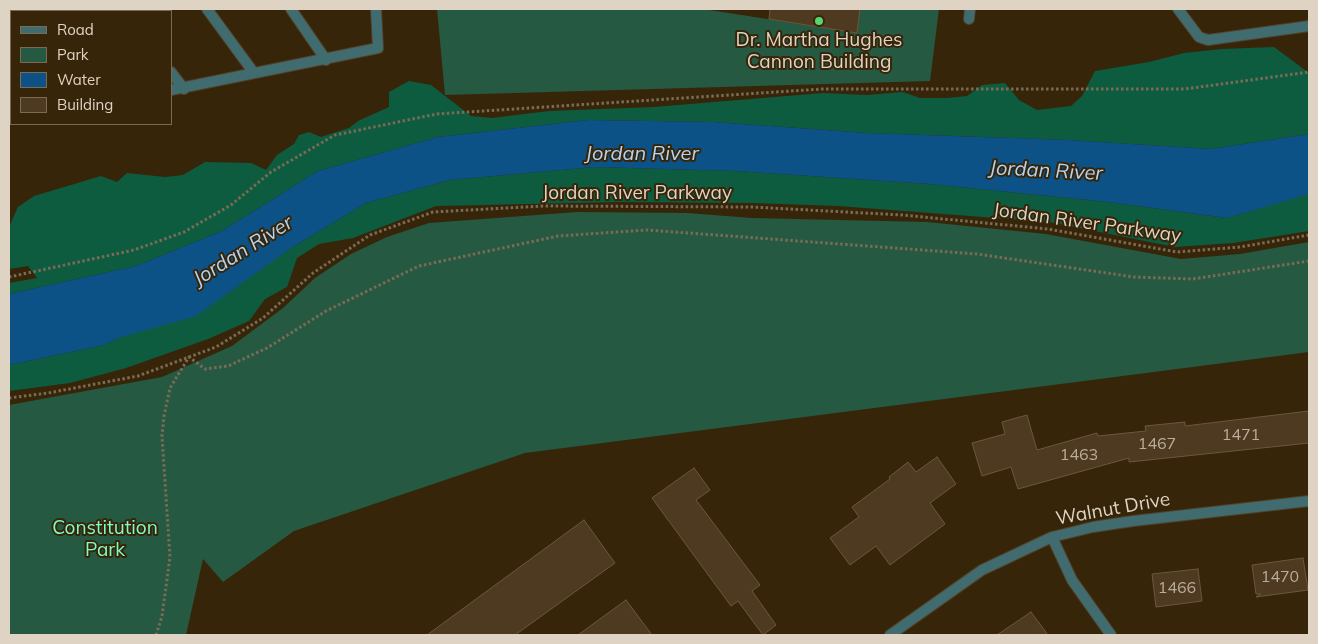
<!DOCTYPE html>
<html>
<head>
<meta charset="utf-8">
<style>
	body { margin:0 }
	#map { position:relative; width:1318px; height:644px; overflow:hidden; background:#37250a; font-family:Mulish,sans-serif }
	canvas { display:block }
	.frame { position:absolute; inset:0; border:10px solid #dfd3c4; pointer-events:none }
	.legend { position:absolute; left:10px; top:10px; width:162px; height:115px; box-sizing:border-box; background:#37250a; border:1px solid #7a6b54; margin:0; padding:6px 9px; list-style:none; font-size:15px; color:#dfd3c4 }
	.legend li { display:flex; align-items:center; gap:10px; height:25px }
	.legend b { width:25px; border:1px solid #7a6b54 }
</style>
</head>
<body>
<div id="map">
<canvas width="1318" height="644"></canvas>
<div class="frame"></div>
<ul class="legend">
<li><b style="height:6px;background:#406c70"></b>Road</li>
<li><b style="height:14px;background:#255942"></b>Park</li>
<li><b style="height:14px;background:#0c5286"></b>Water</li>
<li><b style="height:14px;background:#4e3a20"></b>Building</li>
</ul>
</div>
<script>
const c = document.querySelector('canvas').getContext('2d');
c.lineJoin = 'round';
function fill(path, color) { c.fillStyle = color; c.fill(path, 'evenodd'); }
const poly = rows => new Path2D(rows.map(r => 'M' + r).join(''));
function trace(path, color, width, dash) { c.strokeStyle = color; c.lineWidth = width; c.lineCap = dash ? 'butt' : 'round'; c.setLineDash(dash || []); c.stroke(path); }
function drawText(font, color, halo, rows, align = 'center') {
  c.font = font + ' Mulish,sans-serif'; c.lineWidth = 4; c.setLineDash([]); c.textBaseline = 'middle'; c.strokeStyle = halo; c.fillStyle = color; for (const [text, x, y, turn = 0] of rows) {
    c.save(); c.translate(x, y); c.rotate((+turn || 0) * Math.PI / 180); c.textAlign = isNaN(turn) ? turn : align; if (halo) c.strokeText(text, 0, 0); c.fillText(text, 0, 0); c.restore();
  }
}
fill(poly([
	[437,9,703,9,857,33,860,9,939,9,930,81,445,95],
	[577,212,687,213,752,218,927,222,1046,234,1181,259,1240,254,1309,242,1309,352,525,453,294,531,223,582,203,559,186,635,9,635,9,405,162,377,232,346,283,308,315,278,351,254,387,237,429,223]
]), '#255942');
fill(poly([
	[1274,47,1309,73,1309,134,1211,149,1068,140,868,133,714,122,588,120,438,137,318,171,222,231,136,266,9,294,9,283,37,278,28,266,9,269,9,227,18,207,34,196,101,176,117,182,127,173,165,177,183,175,205,162,251,163,266,170,277,155,294,144,299,135,309,132,321,137,349,128,358,121,389,107,389,92,409,81,431,85,471,116,492,118,549,111,654,107,823,93,867,95,903,92,920,98,947,98,967,96,982,85,1005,83,1019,100,1037,110,1071,106,1082,96,1095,71,1149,62,1184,53,1222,49],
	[594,167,736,171,929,184,1108,202,1227,218,1309,193,1309,231,1233,243,1175,247,1049,222,838,206,753,203,619,202,436,206,353,238,319,244,297,258,287,287,265,299,249,321,208,339,126,368,70,383,9,391,9,365,104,345,288,250,366,203,450,180]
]), '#0e5c3f');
fill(poly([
	[588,120,714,122,868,133,1068,140,1211,149,1309,134,1309,194,1227,218,1108,202,929,184,736,171,594,167,450,180,366,203,288,250,196,316,118,338,104,345,9,365,9,294,136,266,222,231,318,171,438,137]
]), '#0c5286');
const building = poly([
	[770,9,860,9,857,33,769,19,770,9],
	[1309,411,1309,443,1129,462,1129,458,1018,489,1011,467,982,476,972,443,1005,434,1002,422,1027,415,1037,450,1097,433,1098,436,1146,431,1145,426,1185,422,1185,426,1309,411],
	[937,457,956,484,930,503,945,524,890,565,876,546,850,565,830,538,859,517,852,507,890,479,889,477,908,462,916,472,937,457],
	[694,468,710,490,696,500,760,585,752,591,776,625,763,635,738,601,731,606,652,498,694,468],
	[584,520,615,563,515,635,427,635,584,520],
	[1303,558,1308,590,1256,597,1261,594,1256,594,1252,565,1303,558],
	[1198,569,1202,601,1156,607,1152,574,1198,569],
	[626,600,652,635,578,635,626,600],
	[1031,612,1048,635,997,635,1031,612]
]);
fill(building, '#4e3a20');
trace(building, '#6d573d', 1);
const service = poly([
	[37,9,39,11],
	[125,9,127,11],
	[207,9,254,73],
	[291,9,326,60],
	[1178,9,1199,37,1208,40,1309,26],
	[969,19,970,9],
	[171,72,184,89],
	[171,90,378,48,376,9],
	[9,105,11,104]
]);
const minor = poly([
	[1052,537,1072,580,1111,635],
	[890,635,982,570,1052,537,1093,527,1133,521,1309,501]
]);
trace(service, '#524128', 12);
trace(minor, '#524128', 12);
trace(poly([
	[9,277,134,250,184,232,231,205,271,172,335,135,437,114,822,89,1185,89,1309,72],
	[9,398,48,393,138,376,216,347,263,318,313,273,370,235,433,212,543,206,752,207,902,215,1048,229,1177,252,1240,247,1309,235],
	[156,635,162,616,170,557,162,436,164,416,170,388,189,357,205,369,228,366,267,348,326,311,419,266,558,236,647,230,977,254,1134,277,1193,279,1309,261]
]), '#7b6b55', 3, [2.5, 2.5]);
trace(service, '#406c70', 10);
trace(minor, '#406c70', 10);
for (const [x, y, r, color] of [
	[819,21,5,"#59d56f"]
]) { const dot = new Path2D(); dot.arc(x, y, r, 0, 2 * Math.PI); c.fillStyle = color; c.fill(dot); trace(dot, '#37250a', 2); }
drawText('16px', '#bbad9b', null, [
	["1471",1241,435],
	["1467",1157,444],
	["1463",1079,455],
	["1470",1280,577],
	["1466",1177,588]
]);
drawText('19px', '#dfd3c4', '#37250a', [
	["Dr. Martha Hughes",819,40],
	["Cannon Building",819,62]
]);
drawText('19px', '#dfd3c4', '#37250a', [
	["Jordan River Parkway",637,193],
	["Jordan River Parkway",1087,223,8],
	["Walnut Drive",1113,509,-10]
]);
drawText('19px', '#7ffcc4', '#37250a', [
	["Constitution",105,528],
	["Park",105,550]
]);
drawText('italic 20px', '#b4d4f3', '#37250a', [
	["Jordan River",642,154],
	["Jordan River",1046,171,3],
	["Jordan River",243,251,-32]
]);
</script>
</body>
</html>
